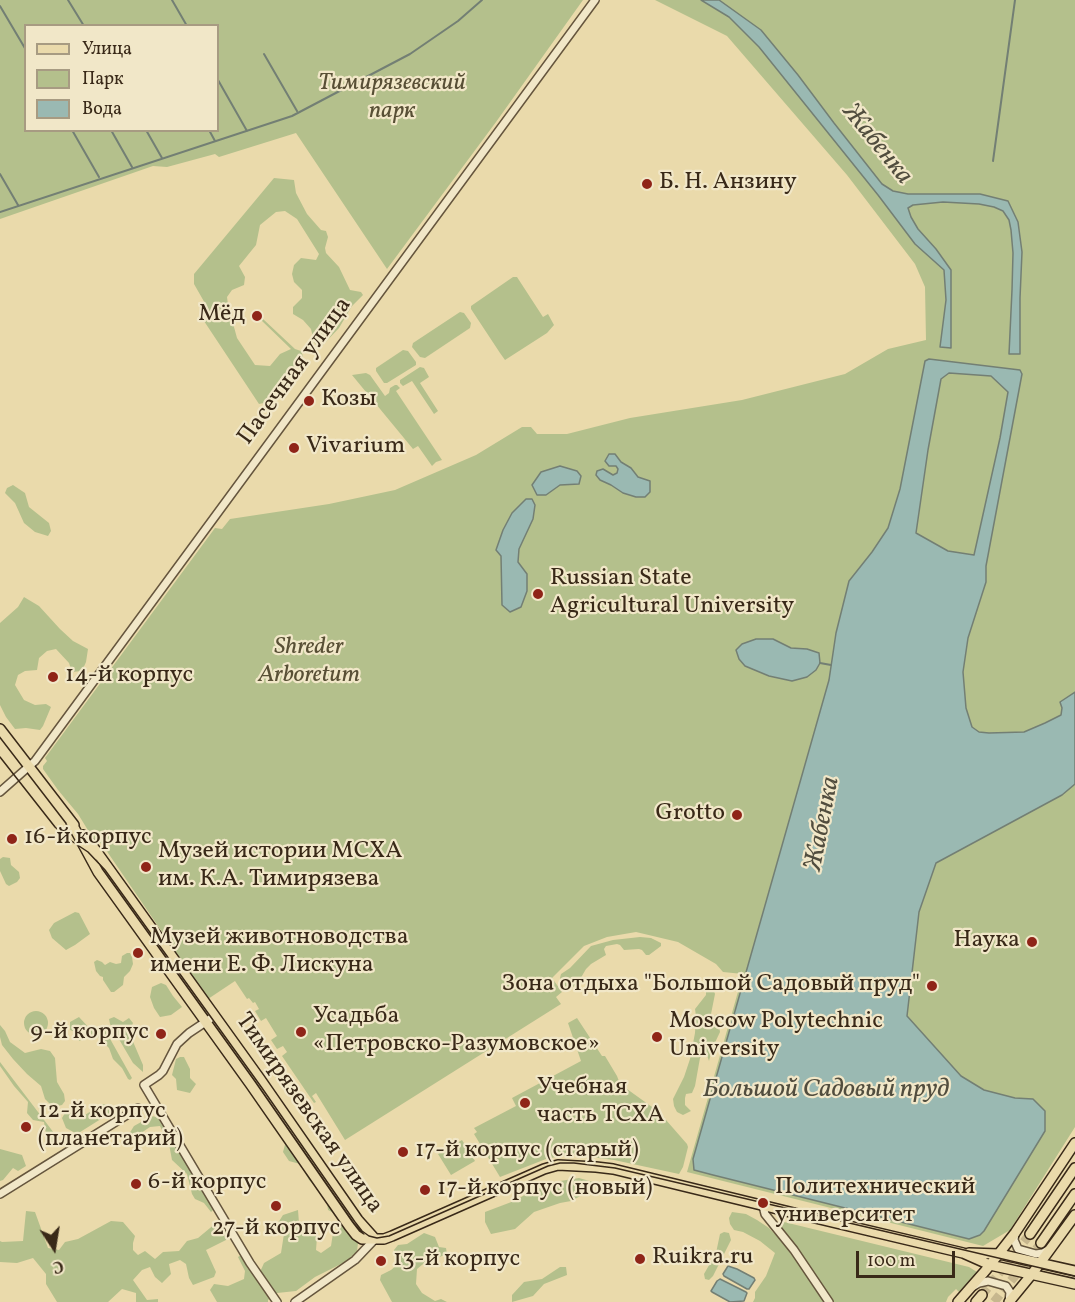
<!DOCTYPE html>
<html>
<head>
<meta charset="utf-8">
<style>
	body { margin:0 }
	#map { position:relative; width:1075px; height:1302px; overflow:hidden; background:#eadaab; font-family:Vollkorn,serif }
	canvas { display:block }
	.legend { position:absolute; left:24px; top:24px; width:195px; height:108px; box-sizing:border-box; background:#f1e7c8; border:2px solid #a79b82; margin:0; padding:8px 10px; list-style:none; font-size:18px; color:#392918 }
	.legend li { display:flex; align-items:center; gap:12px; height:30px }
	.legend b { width:30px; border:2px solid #a79b82 }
	.north { position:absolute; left:24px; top:1218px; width:60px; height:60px; -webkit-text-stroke:4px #f1e7c8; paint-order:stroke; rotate:168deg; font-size:16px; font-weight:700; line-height:24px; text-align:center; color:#392918 }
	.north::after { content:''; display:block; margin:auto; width:21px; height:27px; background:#392918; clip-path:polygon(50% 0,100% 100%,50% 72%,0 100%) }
	.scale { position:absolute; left:856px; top:1251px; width:99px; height:27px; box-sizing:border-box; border:3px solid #392918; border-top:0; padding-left:8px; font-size:18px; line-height:21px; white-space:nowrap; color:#392918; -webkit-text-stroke:4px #f1e7c8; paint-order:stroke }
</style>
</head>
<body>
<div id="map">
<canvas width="1075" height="1302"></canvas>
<ul class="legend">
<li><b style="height:8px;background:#eadaab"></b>Улица</li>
<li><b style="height:16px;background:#b4c08c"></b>Парк</li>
<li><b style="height:16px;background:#9ab9b2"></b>Вода</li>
</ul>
<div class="north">С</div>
<div class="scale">100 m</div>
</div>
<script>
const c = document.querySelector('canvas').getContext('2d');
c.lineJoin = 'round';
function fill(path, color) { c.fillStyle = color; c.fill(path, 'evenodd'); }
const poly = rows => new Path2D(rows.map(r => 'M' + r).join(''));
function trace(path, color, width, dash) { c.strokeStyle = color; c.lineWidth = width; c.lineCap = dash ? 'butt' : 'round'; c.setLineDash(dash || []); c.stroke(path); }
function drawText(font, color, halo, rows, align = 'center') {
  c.font = font + ' Vollkorn,serif'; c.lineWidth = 4.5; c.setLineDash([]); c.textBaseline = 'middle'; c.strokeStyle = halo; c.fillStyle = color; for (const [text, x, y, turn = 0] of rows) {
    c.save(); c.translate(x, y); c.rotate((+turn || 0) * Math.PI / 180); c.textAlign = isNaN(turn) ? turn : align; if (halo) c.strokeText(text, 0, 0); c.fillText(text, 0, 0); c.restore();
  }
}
fill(poly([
	[0,0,583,0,496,122,387,269,296,133,219,157,215,154,167,167,153,166,0,219],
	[26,26,218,26,218,130,26,130],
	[655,0,1075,0,1075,1127,1010,1230,983,1246,687,1172,743,974,723,972,716,964,678,942,636,932,607,937,584,946,552,978,562,992,556,997,561,1004,345,1140,316,1093,312,1096,316,1102,314,1103,282,1056,287,1052,283,1046,277,1049,271,1040,277,1036,266,1018,261,1021,255,1011,259,1009,255,1002,253,1003,249,998,247,999,235,981,208,999,106,850,110,846,106,841,102,844,94,840,78,814,58,790,43,769,43,766,47,761,45,758,215,528,222,529,230,519,329,504,395,490,476,455,522,427,531,427,537,434,567,434,630,418,742,400,845,374,888,349,926,340,925,287,915,264,847,175,727,36],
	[274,178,294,180,296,193,307,214,321,230,326,231,328,237,325,248,326,253,339,267,350,290,361,292,363,295,352,306,339,328,322,346,317,346,314,342,311,329,303,320,293,314,293,307,302,298,302,290,294,282,292,274,294,265,301,258,316,260,319,254,297,219,285,211,276,212,260,225,256,245,239,266,245,277,244,285,232,290,227,297,228,305,237,338,255,365,270,366,280,354,291,349,261,320,263,319,295,349,301,351,303,356,268,402,259,404,202,318,206,305,194,284,194,274],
	[513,277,517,277,543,317,548,314,554,325,547,333,505,360,500,353,471,309,471,306],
	[460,312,464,313,471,323,470,328,425,358,420,357,412,347,413,343],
	[403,350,408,351,416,362,416,365,387,383,384,383,376,371,376,368],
	[420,367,424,368,429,377,420,383,438,411,434,414,412,381,403,386,400,383,400,380],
	[366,373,370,375,385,396,389,393,390,388,395,385,397,385,400,388,396,391,442,460,436,462,432,466,418,446,413,449,352,375],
	[13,485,25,493,29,507,49,523,51,531,48,536,35,532,24,523,15,503,5,493,7,488],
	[24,597,39,606,60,629,73,641,88,649,86,662,82,671,72,672,69,663,56,649,47,651,39,658,37,670,25,671,18,675,15,685,24,700,35,705,46,704,51,707,43,726,40,730,26,728,15,729,6,717,0,705,0,623,18,607],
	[3,857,10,858,11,865,19,872,20,878,17,882,9,886,6,884,0,871,0,859],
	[75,912,79,913,90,934,75,945,66,950,52,938,49,930,54,923],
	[640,937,651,938,661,943,661,946,649,955,646,955,642,950,639,949,624,950,620,945,617,944,606,946,604,949,606,955,591,964,586,969,579,981,569,991,563,987,560,978,561,974,570,968,591,946,613,940],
	[127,953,130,953,132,957,133,964,130,971,124,977,123,985,114,992,111,992,103,980,103,977,100,976,96,971,94,962,97,960,102,962,105,965,110,962,116,964,121,963,122,956],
	[161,983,166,985,173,996,182,1007,171,1015,160,1017,154,1008,150,997,152,987],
	[712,985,715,994,710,1019,717,1014,720,1032,712,1049,709,1061,707,1055,705,1053,700,1058,695,1086,692,1093,686,1094,685,1098,685,1105,691,1111,683,1115,677,1112,674,1106,673,1099,684,1077,690,1059,695,1033,696,1016,695,1009,706,995,706,988],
	'24 1023a12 12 0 1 1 24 0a12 12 0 1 1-24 0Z',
	[79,1017,91,1030,104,1028,132,1078,130,1080,128,1079,122,1068,113,1059,109,1048,98,1037,91,1035,79,1041,78,1033,70,1030,70,1022],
	[114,1017,123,1022,129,1018,133,1023,129,1031,134,1044,143,1065,143,1072,133,1063,110,1024,109,1019],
	[577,1018,602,1056,605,1056,617,1076,620,1084,659,1112,687,1144,688,1147,683,1167,679,1174,614,1160,575,1155,561,1156,546,1159,500,1177,474,1134,477,1132,474,1128,516,1106,512,1098,581,1061,568,1023],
	[0,1025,5,1031,10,1042,25,1053,41,1049,50,1051,55,1058,57,1082,64,1094,65,1101,62,1105,53,1107,45,1099,41,1086,27,1074,13,1059,2,1045,0,1037],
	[180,1057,184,1057,190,1069,190,1078,196,1084,190,1093,177,1090,176,1079,172,1075,176,1059],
	[0,1062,57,1137,61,1144,56,1147,48,1145,44,1122,33,1120,27,1113,28,1102,14,1086,0,1066],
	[102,1104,110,1105,112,1112,77,1134,66,1128,62,1118,65,1113,69,1111,75,1114,85,1115],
	[152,1116,160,1118,169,1130,177,1150,188,1163,214,1209,211,1212,204,1203,195,1199,192,1194,187,1174,172,1160,169,1144,160,1126,150,1127,138,1135,129,1134,134,1126],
	[462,1140,475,1161,451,1175,438,1154],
	[286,1141,354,1234,358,1243,357,1251,347,1261,315,1277,296,1291,277,1293,268,1300,268,1302,217,1302,210,1290,214,1284,228,1286,244,1279,245,1271,238,1257,241,1255,251,1272,260,1272,264,1263,281,1253,284,1234,276,1229,276,1226,283,1215,298,1210,299,1223,306,1231,312,1231,317,1237,316,1250,321,1253,331,1246,333,1233,338,1232,339,1221,334,1213,328,1210,327,1203,316,1187,309,1180,300,1164,289,1161,283,1152],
	[0,1149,22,1155,26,1166,18,1171,13,1168,3,1180,0,1181],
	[579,1178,593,1182,595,1186,592,1190,571,1201,560,1203,534,1212,515,1229,491,1234,485,1222,485,1212,514,1201,530,1192,554,1182],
	[26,1211,35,1212,48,1248,59,1250,65,1242,78,1239,111,1221,123,1222,135,1236,133,1243,133,1250,138,1255,145,1251,155,1259,163,1252,179,1251,187,1241,198,1238,216,1223,225,1227,228,1236,226,1240,206,1250,216,1272,214,1277,193,1285,189,1278,186,1264,180,1260,169,1264,171,1274,162,1283,155,1277,150,1267,142,1270,133,1280,147,1300,158,1299,158,1302,136,1302,136,1293,122,1289,108,1302,57,1302,46,1284,46,1274,33,1258,17,1263,0,1262,0,1241,2,1242,23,1241],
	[732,1212,746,1214,757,1220,769,1228,778,1237,784,1245,788,1238,778,1224,780,1221,969,1267,977,1272,959,1292,956,1289,948,1297,946,1302,753,1302,755,1298,755,1292,766,1276,775,1253,760,1241,743,1232,734,1230,730,1224,729,1218],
	[724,1232,729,1233,731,1240,713,1276,709,1280,705,1279,704,1274,716,1253,720,1234],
	[424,1233,435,1237,439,1247,446,1248,447,1254,437,1258,428,1260,417,1269,416,1284,422,1293,435,1301,441,1299,447,1302,392,1302,380,1280,381,1275,391,1270,398,1264,394,1250,398,1245,407,1244],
	[560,1267,566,1267,567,1275,544,1284,533,1296,512,1302,512,1295,524,1282,542,1279]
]), '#b4c08c');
const water = poly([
	[701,0,719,0,761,30,798,75,834,123,882,184,893,191,908,194,980,194,1008,201,1018,222,1022,252,1020,298,1020,354,1009,354,1012,290,1013,253,1011,230,1009,220,1003,211,994,207,979,204,943,202,913,205,908,208,911,217,918,229,936,249,951,270,951,348,940,347,946,300,944,270,915,244,878,195,759,47,729,17,701,0],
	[929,359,1020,370,1022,374,986,566,986,582,968,638,963,672,966,708,972,727,979,732,989,733,1024,732,1045,723,1061,715,1062,708,1060,702,1075,692,1075,784,1062,795,936,863,919,912,907,1016,961,1076,984,1090,1015,1098,1033,1099,1045,1111,1045,1131,984,1231,980,1235,969,1239,713,1175,694,1170,693,1159,829,680,836,633,849,581,872,552,888,528,900,489,925,361,929,359],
	[949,373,991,376,1008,392,1000,438,974,555,948,551,916,533,928,450,941,379,949,373],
	[609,454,615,454,621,462,631,468,638,477,650,481,650,492,645,497,636,497,623,493,611,485,600,480,596,475,597,471,603,469,613,475,617,473,618,469,616,466,609,466,605,461,609,454],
	[560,466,577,471,581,476,579,484,560,485,546,495,537,495,532,485,541,472,560,466],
	[526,499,532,499,535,505,533,519,519,549,518,562,527,574,527,591,521,607,510,612,502,605,501,556,496,550,503,530,512,513,526,499],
	[756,639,773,639,791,648,807,649,819,653,820,663,816,670,807,677,792,681,769,676,745,666,739,659,736,650,742,644,756,639],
	[728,1266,737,1269,754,1278,755,1280,749,1289,747,1289,724,1276,723,1274,728,1266],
	[720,1279,746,1292,747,1293,744,1301,730,1302,712,1292,711,1291,717,1281,720,1279]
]);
fill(water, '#9ab9b2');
trace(water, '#737f74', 1.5);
trace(poly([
	[68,0,84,26],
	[172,0,187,26],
	[0,6,26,50],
	[264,54,297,111],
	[218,80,247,131],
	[72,130,99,177],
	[111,130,132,167],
	[146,130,162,158],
	[209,130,215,141],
	[993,161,1015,0],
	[0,174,18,205],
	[0,212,292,116,410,54,458,21,482,0],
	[820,663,831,665]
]), '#737f74', 2);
trace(poly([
	[982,1295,1030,1234],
	[994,1302,1041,1243]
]), '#c7b78e', 9, [9, 4.5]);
const minor = poly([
	[0,792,35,761,595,0],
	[210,1019,189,1033,177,1044,163,1071,159,1075,144,1085,250,1263,277,1302],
	[0,1194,138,1108],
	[763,1206,765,1214,794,1250,829,1302],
	[1015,1233,1014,1240,1018,1249,1036,1254,1043,1253,1048,1250],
	[974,1286,979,1283,988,1281,1006,1286,1010,1292,1009,1302],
	[295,1302,355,1260,375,1239]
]);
const major = poly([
	[0,729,74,825],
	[71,822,98,872,251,1085,349,1226,356,1235,362,1239,384,1239,392,1236,544,1169,558,1165,596,1167,613,1169,794,1213,963,1253,990,1265,1075,1284],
	[83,835,94,848,260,1079,358,1220,375,1239],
	[1030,1234,1075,1168],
	[1041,1243,1075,1194],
	[969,1253,999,1254,1075,1271],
	[958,1302,986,1270,1015,1233,1075,1143],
	[976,1302,982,1295],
	[1009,1302,1032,1274,1075,1215]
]);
trace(minor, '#65553d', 10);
trace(major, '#392918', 12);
trace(minor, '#f1e7c8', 7);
trace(major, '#eadaab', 9);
trace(poly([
	[0,757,55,827,67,838,88,852,105,870,262,1088,355,1222,362,1231,369,1236,377,1238,389,1236,548,1166,560,1163,574,1163,615,1168,1075,1276]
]), '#392918', 1.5);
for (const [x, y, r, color] of [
	[647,184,6,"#8f2418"],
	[257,316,6,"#8f2418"],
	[309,401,6,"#8f2418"],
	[294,448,6,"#8f2418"],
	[538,594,6,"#8f2418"],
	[53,677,6,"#8f2418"],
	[737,815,6,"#8f2418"],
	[12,839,6,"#8f2418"],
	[146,867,6,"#8f2418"],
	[1032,942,6,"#8f2418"],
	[138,953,6,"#8f2418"],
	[932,986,6,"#8f2418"],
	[301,1032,6,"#8f2418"],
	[161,1034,6,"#8f2418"],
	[657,1037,6,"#8f2418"],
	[525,1103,6,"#8f2418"],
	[26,1127,6,"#8f2418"],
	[403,1152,6,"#8f2418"],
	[136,1184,6,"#8f2418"],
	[425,1190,6,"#8f2418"],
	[763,1203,6,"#8f2418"],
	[276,1206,6,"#8f2418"],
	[640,1259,6,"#8f2418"],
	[381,1261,6,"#8f2418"]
]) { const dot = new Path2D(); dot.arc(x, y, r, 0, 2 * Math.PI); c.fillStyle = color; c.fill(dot); trace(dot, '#f1e7c8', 2); }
drawText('italic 24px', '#584f35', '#f1e7c8', [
	["Тимирязевский",392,85],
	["парк",392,113],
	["Shreder",309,649],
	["Arboretum",309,677]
]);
drawText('24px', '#392918', '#f1e7c8', [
	["Б. Н. Анзину",659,184],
	["Мёд",245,316,"right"],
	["Козы",321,401],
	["Vivarium",306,448],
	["Russian State",550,580],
	["Agricultural University",550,608],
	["14-й корпус",65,677],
	["Grotto",725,815,"right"],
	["16-й корпус",24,839],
	["Музей истории МСХА",158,853],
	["им. К.А. Тимирязева",158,881],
	["Музей животноводства",150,939],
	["имени Е. Ф. Лискуна",150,967],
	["Наука",1020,942,"right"],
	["Зона отдыха \"Большой Садовый пруд\"",920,986,"right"],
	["Усадьба",313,1018],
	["«Петровско-Разумовское»",313,1046],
	["Moscow Polytechnic",669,1023],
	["University",669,1051],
	["9-й корпус",149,1034,"right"],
	["Учебная",537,1089],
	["часть ТСХА",537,1117],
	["12-й корпус",38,1113],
	["(планетарий)",38,1141],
	["17-й корпус (старый)",415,1152],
	["6-й корпус",148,1184],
	["Политехнический",775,1189],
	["университет",775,1217],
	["17-й корпус (новый)",437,1190],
	["27-й корпус",276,1230,"center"],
	["Ruikra.ru",652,1259],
	["13-й корпус",393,1261]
], 'left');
drawText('24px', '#392918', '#f1e7c8', [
	["Пасечная улица",296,372,-54],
	["Тимирязевская улица",308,1114,55]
]);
drawText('italic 26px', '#514d3e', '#f1e7c8', [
	["Жабенка",876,145,51],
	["Жабенка",824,824,-79],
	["Большой Садовый пруд",826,1091]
]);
</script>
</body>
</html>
